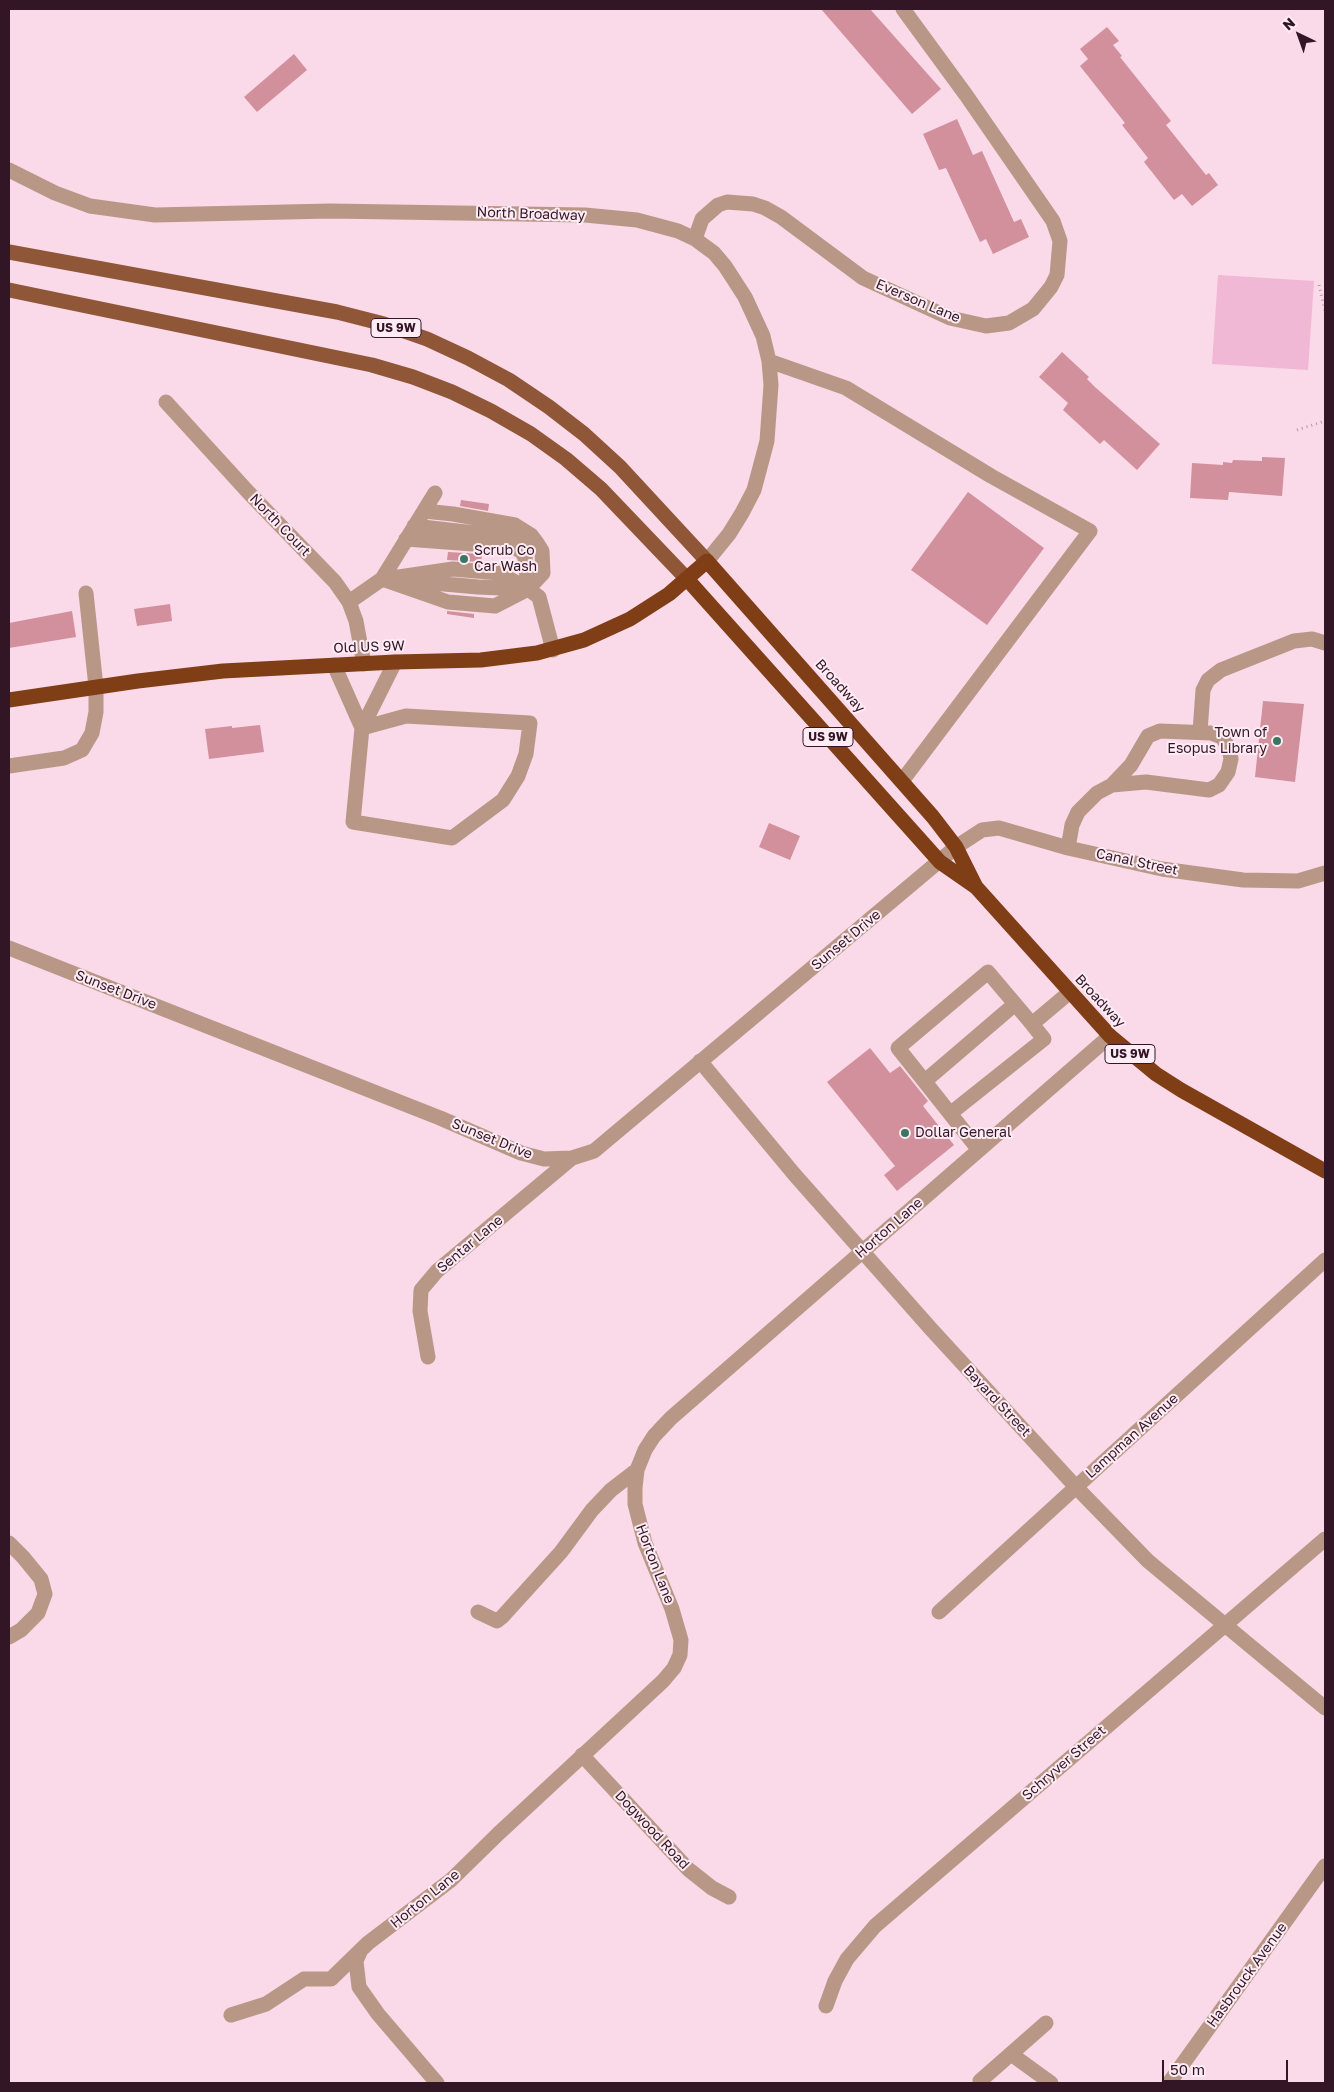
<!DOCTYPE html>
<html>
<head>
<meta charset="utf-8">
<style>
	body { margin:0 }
	#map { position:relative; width:1334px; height:2092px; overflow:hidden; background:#fad9e9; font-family:"Golos Text",sans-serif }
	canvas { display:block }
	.frame { position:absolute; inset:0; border:10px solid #331626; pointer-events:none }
	.north { position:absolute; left:1274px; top:10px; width:50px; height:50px; -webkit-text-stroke:4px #fdecf4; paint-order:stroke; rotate:318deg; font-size:14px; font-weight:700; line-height:20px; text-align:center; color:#331626 }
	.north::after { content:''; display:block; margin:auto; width:18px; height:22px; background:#331626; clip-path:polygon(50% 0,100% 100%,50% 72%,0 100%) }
	.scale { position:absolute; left:1162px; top:2060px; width:126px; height:22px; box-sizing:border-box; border:2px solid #331626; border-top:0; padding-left:6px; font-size:15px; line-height:18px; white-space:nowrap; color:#331626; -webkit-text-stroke:4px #fdecf4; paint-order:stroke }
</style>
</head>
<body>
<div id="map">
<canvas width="1334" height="2092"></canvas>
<div class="frame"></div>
<div class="north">N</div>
<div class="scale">50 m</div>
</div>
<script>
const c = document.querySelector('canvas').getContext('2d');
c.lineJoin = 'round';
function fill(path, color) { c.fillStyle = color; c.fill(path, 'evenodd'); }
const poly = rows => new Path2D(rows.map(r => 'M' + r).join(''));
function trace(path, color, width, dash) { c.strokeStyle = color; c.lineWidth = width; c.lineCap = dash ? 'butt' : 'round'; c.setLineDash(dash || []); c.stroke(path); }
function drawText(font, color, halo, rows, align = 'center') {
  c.font = font + ' "Golos Text",sans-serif'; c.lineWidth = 4; c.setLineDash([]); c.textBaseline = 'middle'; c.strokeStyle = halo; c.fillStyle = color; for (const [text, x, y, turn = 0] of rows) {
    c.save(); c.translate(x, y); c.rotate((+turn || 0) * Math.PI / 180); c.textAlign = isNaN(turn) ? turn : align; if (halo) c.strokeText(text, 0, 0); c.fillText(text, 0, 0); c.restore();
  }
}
fill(poly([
	[1218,275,1314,281,1308,370,1212,364]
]), '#f0b8d4');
fill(poly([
	[821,9,870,9,941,89,912,114],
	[1107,27,1119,41,1113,45,1122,56,1120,57,1171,121,1166,125,1206,175,1209,173,1218,185,1192,206,1182,194,1174,200,1144,162,1148,158,1122,125,1125,123,1080,66,1088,59,1080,49],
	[294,54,307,70,257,112,244,97],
	[957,119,973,155,982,151,1014,222,1021,219,1029,237,993,254,986,239,980,242,946,168,939,170,923,134],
	[1062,352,1089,377,1087,379,1096,388,1160,444,1137,470,1104,440,1100,444,1063,410,1068,403,1039,377],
	[1262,457,1285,458,1282,496,1229,492,1228,500,1190,498,1192,463,1223,465,1223,462,1232,463,1233,460,1262,461],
	[968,492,1044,548,987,625,911,570],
	[461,500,489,504,488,511,460,506],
	[448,552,482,554,481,562,447,560],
	[170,604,172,621,137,626,134,609],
	[72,611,76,637,9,648,9,623],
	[447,611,474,614,474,618,447,614],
	[1263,701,1304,704,1295,782,1255,777],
	[260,725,264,752,209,759,205,729,232,726,232,728],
	[769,823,800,836,790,860,759,847],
	[870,1048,890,1073,900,1066,928,1101,923,1106,954,1145,897,1191,884,1175,895,1166,827,1082]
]), '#d1909c');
trace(poly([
	[1319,285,1325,311],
	[1297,430,1325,421]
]), '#b898a8', 3, [1, 4]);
trace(poly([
	[9,170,55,193,90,206,155,215,330,211,585,215,637,220,678,231,695,239,714,253,725,266,745,297,763,336,769,361,771,385,767,441,754,490,742,513,729,534,707,561],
	[695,239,702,219,718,205,727,202,753,204,765,208,781,217,863,278,950,318,986,326,1009,323,1033,309,1051,287,1057,275,1060,241,1053,221,966,95,903,9],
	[769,361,846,388,991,476,1090,531,902,781],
	[166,402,249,493,335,582,349,602,356,621,364,664],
	[414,526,517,538,523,540,530,547],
	[406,539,513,547,521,551,525,557,528,589],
	[382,579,448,602,495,606,528,589,543,573,542,551,537,543,531,535,515,525,453,514,424,511],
	[385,579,453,569,499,573,528,589,539,597,553,650],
	[410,581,478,587,524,589],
	[349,602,382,579,435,493],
	[334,665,362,728],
	[362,728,406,716,530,723,526,754,518,776,503,800,452,838,353,822,362,728,395,662],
	[1200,732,1203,690,1208,680,1221,670,1294,641,1312,639,1325,643],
	[9,766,64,758,82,750,92,733,96,712,96,687,86,593],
	[1068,848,1072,825,1078,812,1097,793,1112,785,1131,765,1148,736,1160,731,1211,733,1222,737,1229,748,1231,759,1228,772,1219,785,1209,790,1146,782,1112,785],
	[9,948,440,1118,521,1153,544,1159,572,1158,594,1151,956,847,982,830,999,828,1068,848,1162,869,1243,880,1298,881,1325,873],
	[700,1061,794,1174,931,1329,1076,1487,1148,1561,1325,1708],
	[925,1081,1015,1004],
	[951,1113,1044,1039,1032,1024],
	[979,1150,898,1048,988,972,1032,1024,1070,992],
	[428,1357,420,1311,421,1290,437,1271,572,1158],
	[9,1543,23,1557,41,1579,45,1594,38,1613,21,1630,9,1637],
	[478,1612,497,1621,502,1617,561,1552,592,1510,611,1490,637,1470],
	[939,1612,1325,1260],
	[582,1755,688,1869,712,1888,729,1897],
	[360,1952,356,1961,359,1987,378,2014,437,2083],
	[826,2006,835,1981,847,1959,875,1926,1325,1539],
	[231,2015,266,2004,304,1979,331,1979,368,1943,451,1880,498,1834,663,1681,674,1668,680,1655,681,1640,672,1609,645,1543,635,1504,635,1488,637,1470,645,1450,654,1436,671,1418,1110,1036],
	[1011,2054,1051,2083],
	[980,2081,1046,2023],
	[1169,2083,1325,1866]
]), '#b99787', 15);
trace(poly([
	[9,252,337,312,384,324,427,339,468,358,509,380,549,407,584,434,620,467,707,561],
	[9,290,372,365,413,377,452,392,491,411,531,434,566,459,601,489,687,579]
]), '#905638', 15);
trace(poly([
	[687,579,940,862,976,887,1110,1036,1156,1074,1181,1090,1325,1171],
	[9,700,138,681,223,671,395,662,481,660,537,653,584,640,630,619,669,594,707,561,933,817,956,847,976,887]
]), '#803e17', 15);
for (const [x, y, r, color] of [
	[464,559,5,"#3b7661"],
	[1277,741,5,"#3b7661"],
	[905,1133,5,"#3b7661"]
]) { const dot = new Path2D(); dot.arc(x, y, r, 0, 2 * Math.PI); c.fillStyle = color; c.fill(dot); trace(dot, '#fdecf4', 2); }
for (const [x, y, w] of [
	[396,328,50],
	[828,737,50],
	[1130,1054,50]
]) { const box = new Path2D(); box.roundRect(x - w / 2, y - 9.5, w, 19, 4); c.fillStyle = '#fdecf4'; c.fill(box); trace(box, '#331626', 1); }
drawText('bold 12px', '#331626', null, [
	["US 9W",396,328],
	["US 9W",828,737],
	["US 9W",1130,1054]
]);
drawText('14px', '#331626', '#fdecf4', [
	["North Broadway",531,214,2],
	["Everson Lane",918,301,23],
	["North Court",280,525,46],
	["Old US 9W",369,647,-2],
	["Broadway",840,686,48],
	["Canal Street",1137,862,12],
	["Sunset Drive",846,940,-40],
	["Sunset Drive",116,990,21],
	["Broadway",1100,1001,47],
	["Sunset Drive",492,1139,22],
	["Horton Lane",889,1228,-41],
	["Sentar Lane",470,1244,-40],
	["Bayard Street",997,1401,47],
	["Lampman Avenue",1132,1436,-42],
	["Horton Lane",655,1564,69],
	["Schryver Street",1064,1763,-41],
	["Dogwood Road",652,1830,47],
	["Horton Lane",425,1899,-39],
	["Hasbrouck Avenue",1247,1975,-54]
]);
drawText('14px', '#331626', '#fdecf4', [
	["Scrub Co",474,551],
	["Car Wash",474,567],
	["Town of",1267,733,"right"],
	["Esopus Library",1267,749,"right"],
	["Dollar General",915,1133]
], 'left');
</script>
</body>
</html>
